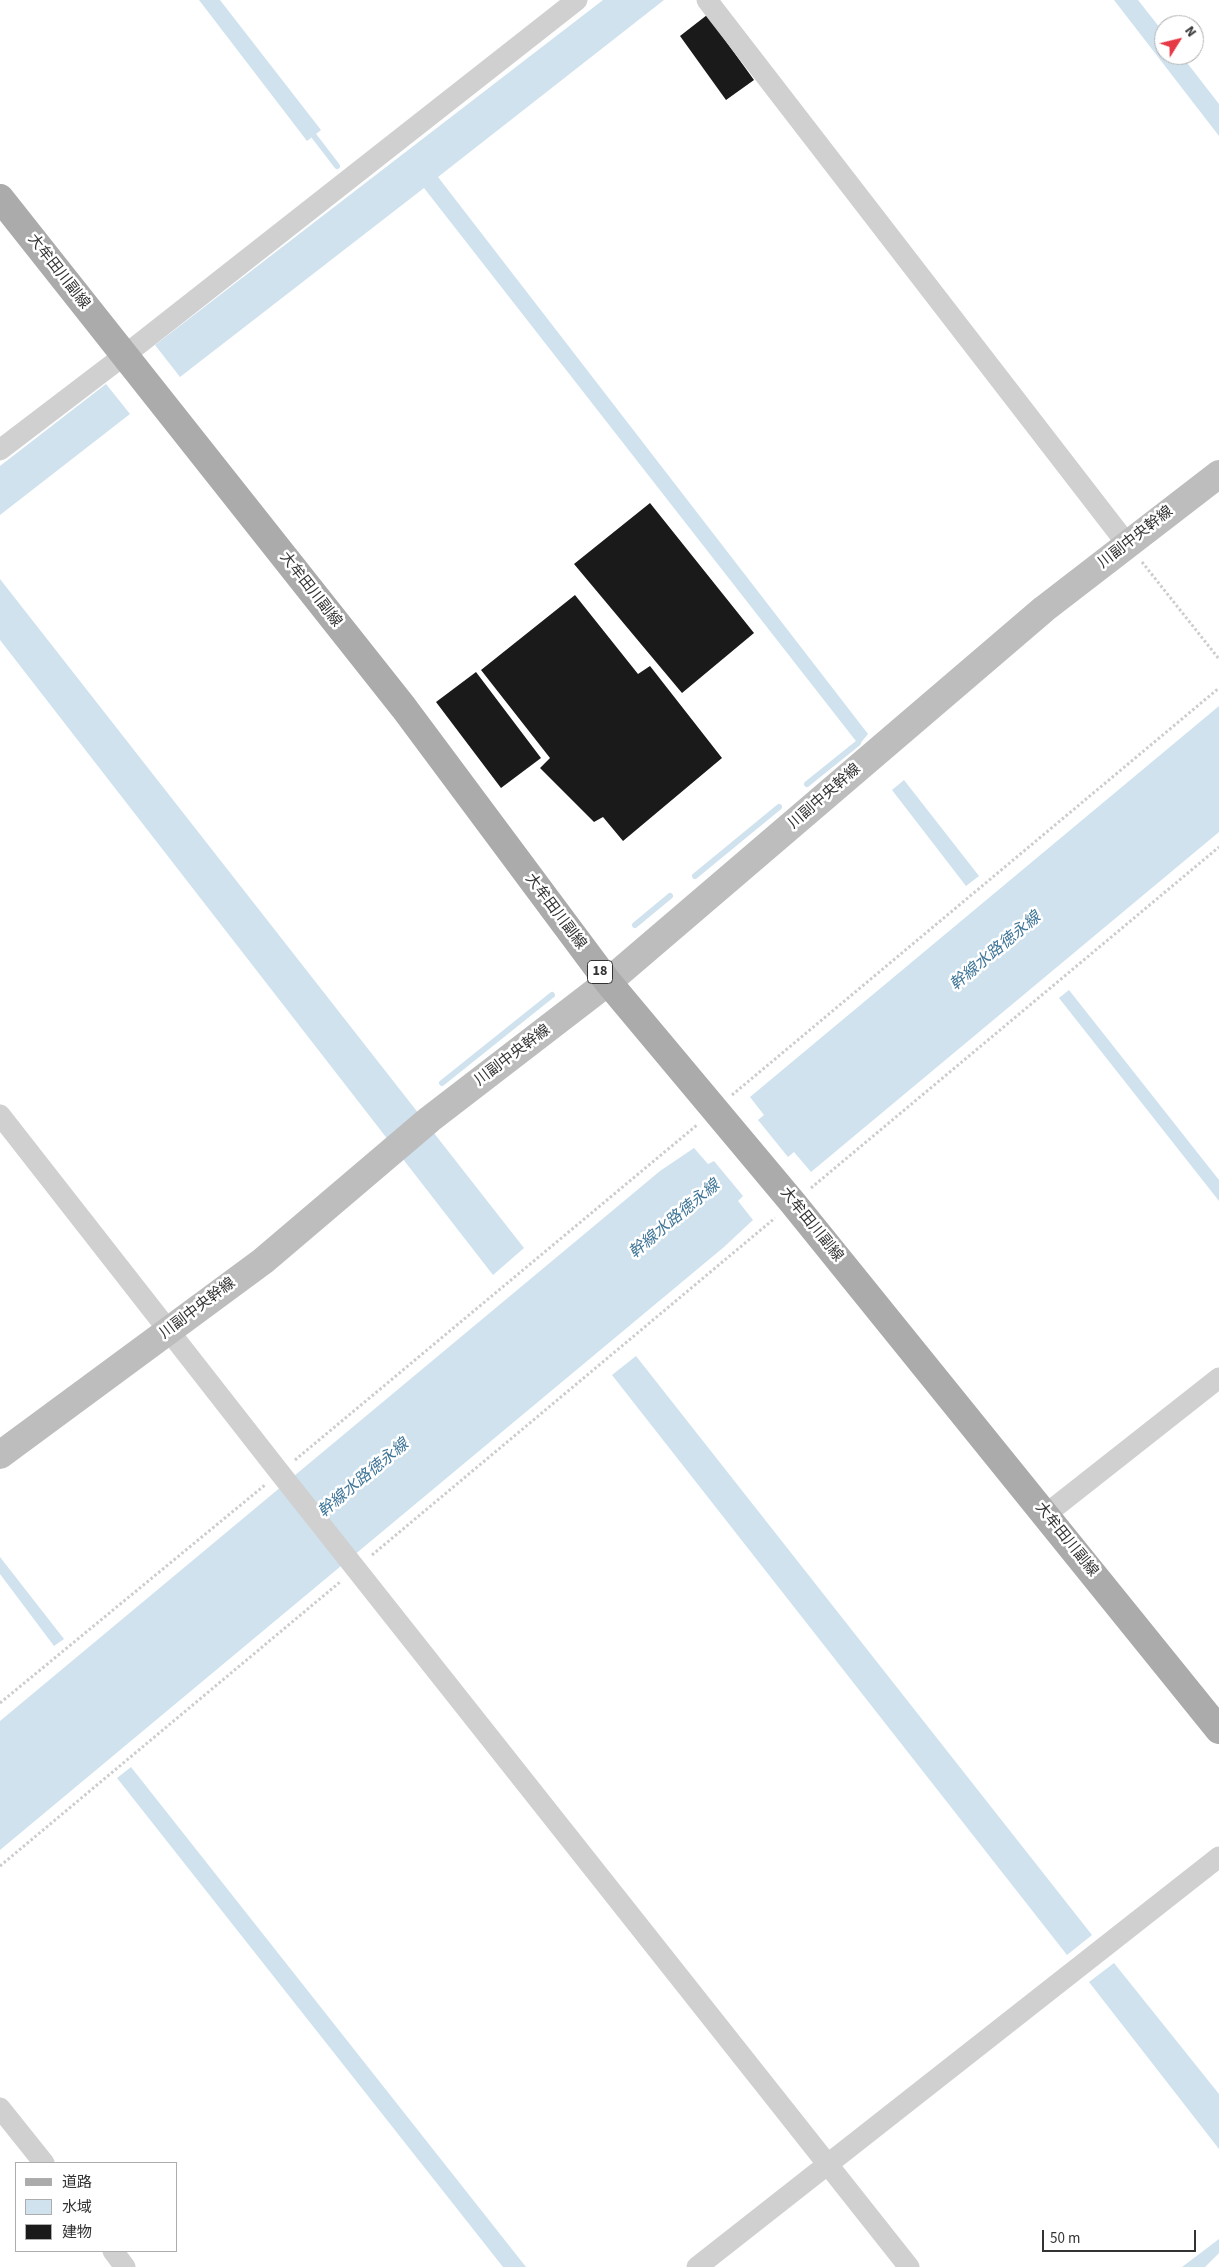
<!DOCTYPE html>
<html>
<head>
<meta charset="utf-8">
<style>
	body { margin:0 }
	#map { position:relative; width:1219px; height:2267px; overflow:hidden; background:#fff; font-family:"Source Sans 3","Noto Sans JP",sans-serif }
	canvas { display:block }
	.legend { position:absolute; left:15px; top:2162px; width:162px; height:90px; box-sizing:border-box; background:#fff; border:1px solid #adadad; margin:0; padding:6px 9px; list-style:none; font-size:15px; color:#333 }
	.legend li { display:flex; align-items:center; gap:10px; height:25px }
	.legend b { width:25px; border:1px solid #adadad }
	.north { position:absolute; left:1154px; top:15px; width:50px; height:50px; box-sizing:border-box; background:#fff; border:1px solid #adadad; border-radius:50%; rotate:54deg; font-size:14px; font-weight:700; line-height:20px; text-align:center; color:#333 }
	.north::after { content:''; display:block; margin:auto; width:18px; height:22px; background:#e63946; clip-path:polygon(50% 0,100% 100%,50% 72%,0 100%) }
	.scale { position:absolute; left:1042px; top:2230px; width:154px; height:22px; box-sizing:border-box; border:2px solid #333; border-top:0; padding-left:6px; font-size:15px; line-height:18px; white-space:nowrap; color:#333; -webkit-text-stroke:4px #fff; paint-order:stroke }
</style>
</head>
<body>
<div id="map">
<canvas width="1219" height="2267"></canvas>
<ul class="legend">
<li><b style="height:6px;background:#ababab"></b>道路</li>
<li><b style="height:14px;background:#cfe2ee"></b>水域</li>
<li><b style="height:14px;background:#1a1a1a"></b>建物</li>
</ul>
<div class="north">N</div>
<div class="scale">50 m</div>
</div>
<script>
const c = document.querySelector('canvas').getContext('2d');
c.lineJoin = 'round';
function fill(path, color) { c.fillStyle = color; c.fill(path, 'evenodd'); }
const poly = rows => new Path2D(rows.map(r => 'M' + r).join(''));
function trace(path, color, width, dash) { c.strokeStyle = color; c.lineWidth = width; c.lineCap = dash ? 'butt' : 'round'; c.setLineDash(dash || []); c.stroke(path); }
function drawText(font, color, halo, rows, align = 'center') {
  c.font = font + ' "Source Sans 3","Noto Sans JP",sans-serif'; c.lineWidth = 5; c.setLineDash([]); c.textBaseline = 'middle'; c.strokeStyle = halo; c.fillStyle = color; for (const [text, x, y, turn = 0] of rows) {
    c.save(); c.translate(x, y); c.rotate((+turn || 0) * Math.PI / 180); c.textAlign = isNaN(turn) ? turn : align; if (halo) c.strokeText(text, 0, 0); c.fillText(text, 0, 0); c.restore();
  }
}
fill(poly([
	[199,0,220,0,321,130,307,141],
	[603,0,664,0,438,177,868,734,859,745,424,188,180,377,155,345],
	[1114,0,1138,0,1164,33,1164,55,1181,55,1219,104,1219,136],
	[106,384,130,414,0,515,0,466],
	[0,579,524,1248,493,1275,0,640],
	[1219,706,1219,832,811,1172,794,1152,788,1157,758,1120,764,1115,750,1097],
	[904,780,979,876,966,886,892,790],
	[1069,990,1219,1180,1219,1201,1059,998],
	[694,1148,708,1164,714,1161,743,1196,738,1201,753,1220,724,1247,0,1850,0,1721,660,1171],
	[636,1356,1092,1935,1067,1955,612,1375],
	[0,1557,64,1639,54,1646,0,1574],
	[131,1767,526,2267,503,2267,117,1778],
	[1114,1963,1219,2094,1219,2149,1089,1982],
	[1219,2239,1219,2253,1205,2267,1182,2267]
]), '#cfe2ee');
trace(poly([
	[314,136,337,166],
	[807,784,858,743],
	[695,876,779,807],
	[635,925,670,896],
	[442,1083,552,995]
]), '#cfe2ee', 6);
fill(poly([
	[707,15,754,80,726,100,680,36],
	[650,503,754,633,682,693,574,564],
	[575,595,638,674,650,666,722,758,623,841,603,817,594,822,540,768,550,758,481,670],
	[476,672,541,758,501,788,436,702]
]), '#1a1a1a');
trace(poly([
	[1142,562,1219,659],
	[732,1095,1219,688],
	[811,1188,1219,847],
	[295,1460,697,1125],
	[372,1555,775,1218],
	[0,1703,265,1485],
	[0,1866,340,1582]
]), '#cdcdcd', 3, [2.5, 2.5]);
trace(poly([
	[707,0,1127,544],
	[0,450,139,344,577,0],
	[0,1115,280,1473,909,2267],
	[1045,1515,1219,1378],
	[0,2108,44,2163],
	[113,2251,125,2267],
	[697,2267,1219,1857]
]), '#d0d0d0', 21);
trace(poly([
	[0,1455,263,1261,430,1119,608,982,1044,609,1219,474]
]), '#bdbdbd', 28);
trace(poly([
	[0,198,404,708,608,982,793,1203,1219,1730]
]), '#ababab', 28);
for (const [x, y, w] of [
	[600,972,25]
]) { const box = new Path2D(); box.roundRect(x - w / 2, y - 11.5, w, 23, 4); c.fillStyle = '#fff'; c.fill(box); trace(box, '#333', 1); }
drawText('bold 14px', '#333', null, [
	["18",600,972]
]);
drawText('15px', '#333', '#fff', [
	["大牟田川副線",58,272,52],
	["川副中央幹線",1136,538,-38],
	["大牟田川副線",310,590,52],
	["川副中央幹線",825,797,-41],
	["大牟田川副線",555,912,53],
	["川副中央幹線",513,1056,-37],
	["大牟田川副線",811,1225,51],
	["川副中央幹線",198,1309,-37],
	["大牟田川副線",1066,1540,51]
]);
drawText('italic 16px', '#3f7597', '#fff', [
	["幹線水路徳永線",996,952,-40],
	["幹線水路徳永線",675,1220,-40],
	["幹線水路徳永線",364,1479,-40]
]);
</script>
</body>
</html>
